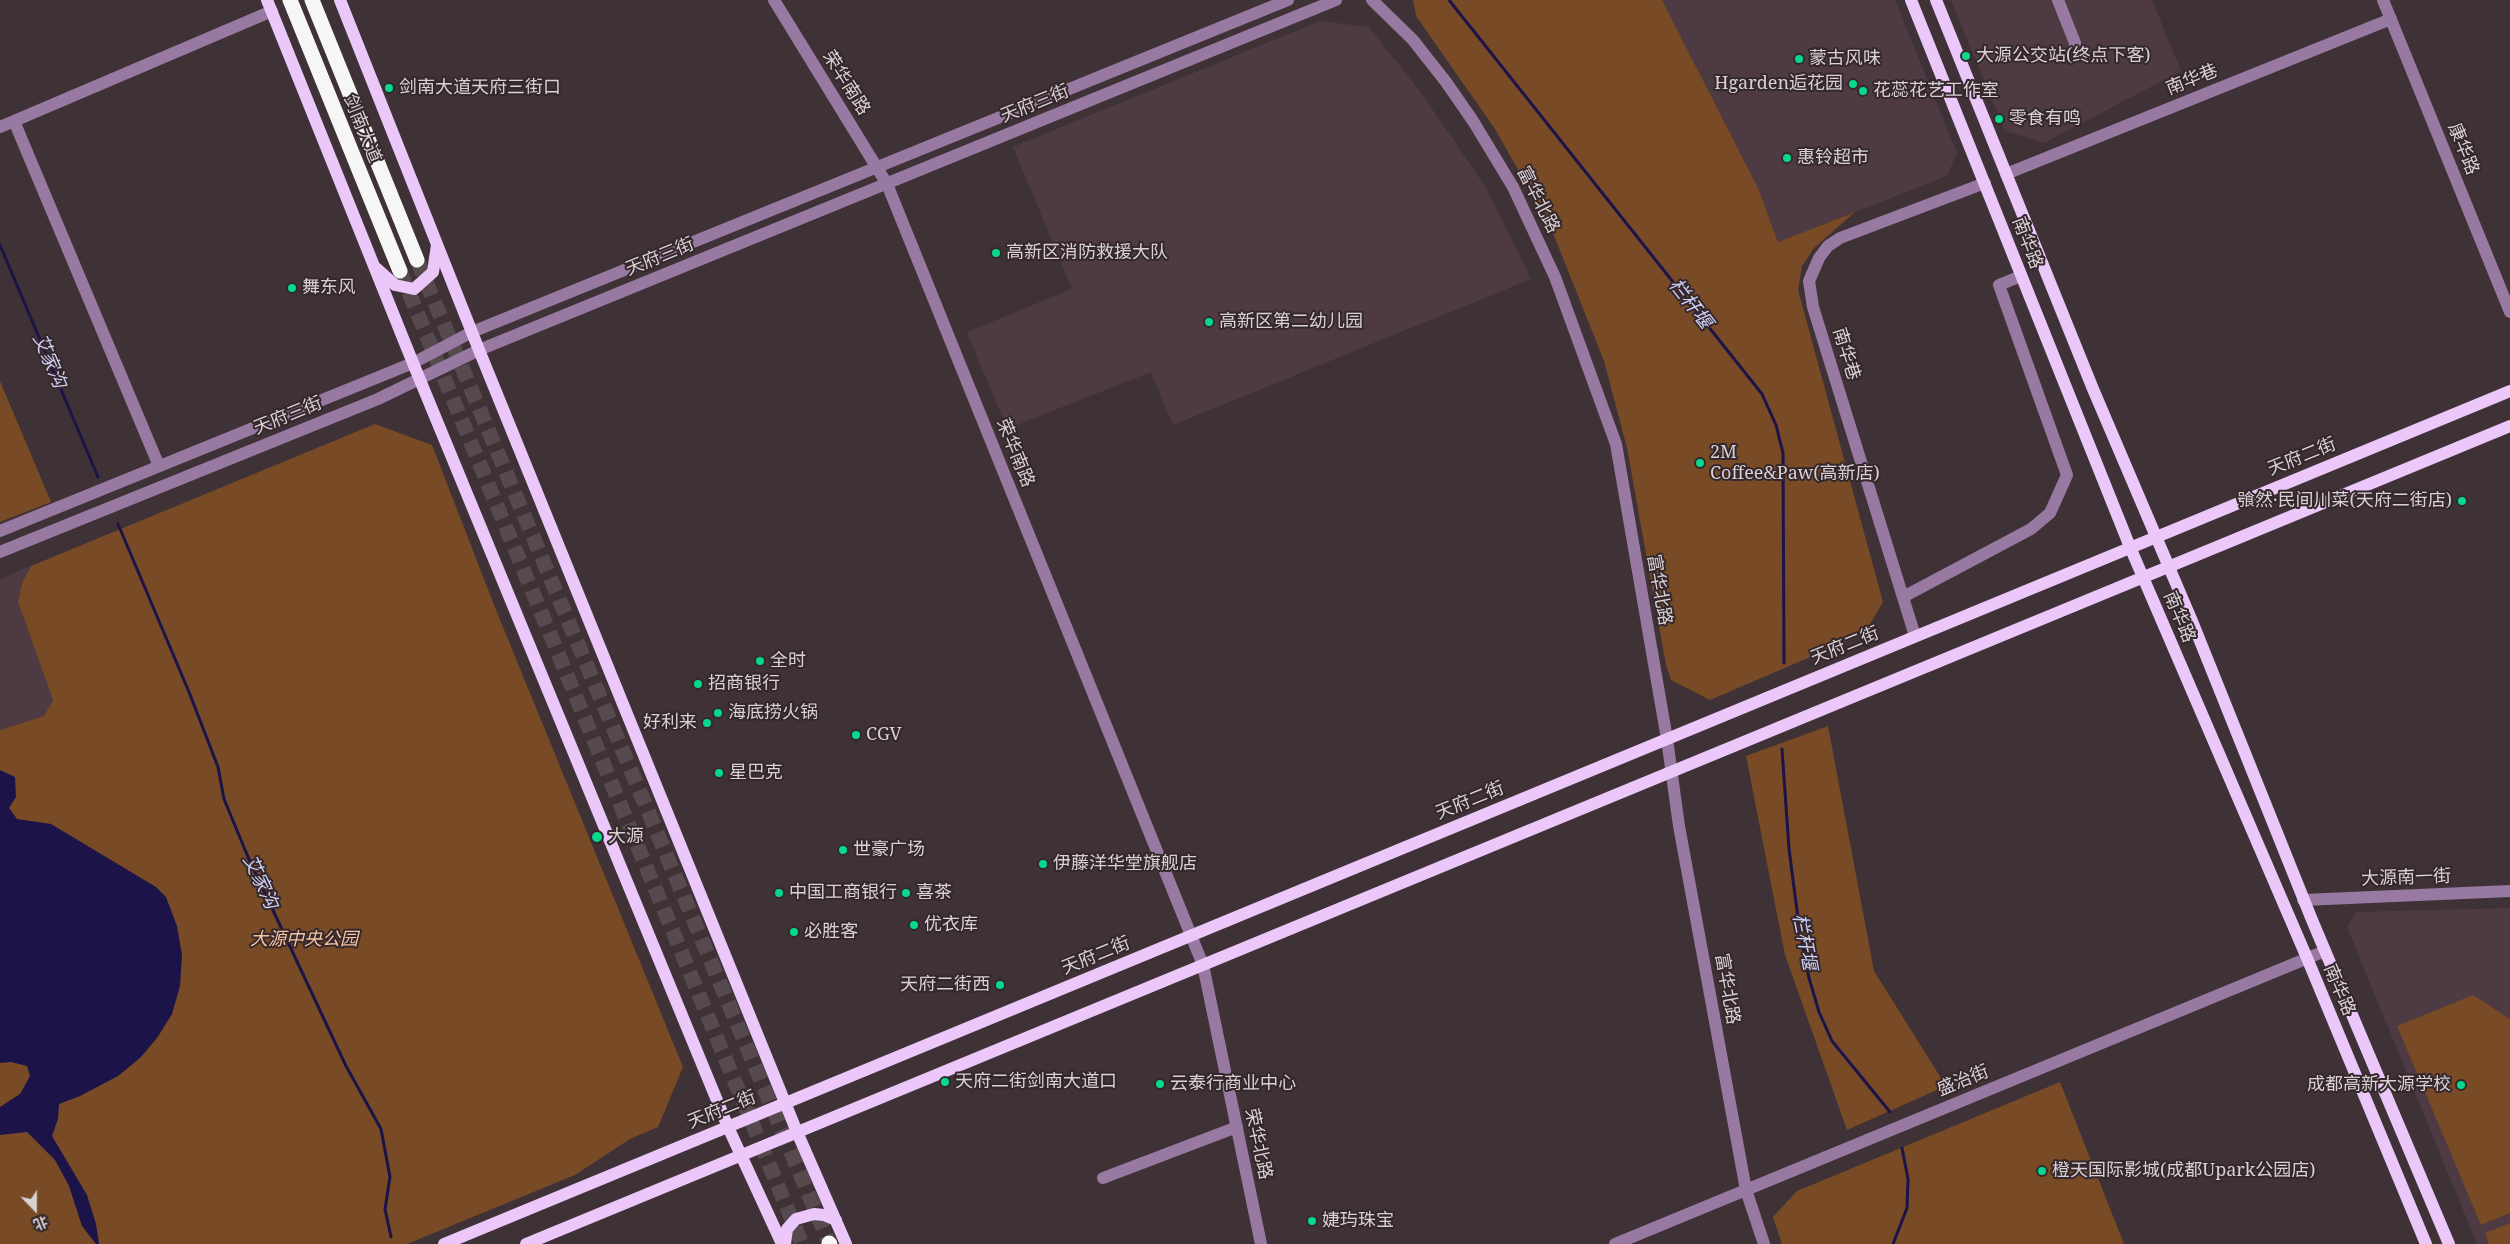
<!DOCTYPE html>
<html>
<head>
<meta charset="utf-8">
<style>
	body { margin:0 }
	#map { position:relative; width:2510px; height:1244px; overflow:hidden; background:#3f3237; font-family:"Noto Serif","Noto Sans SC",serif }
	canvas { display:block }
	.north { position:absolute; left:10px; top:1184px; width:50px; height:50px; -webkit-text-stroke:4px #34282d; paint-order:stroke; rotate:158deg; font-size:14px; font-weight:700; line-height:20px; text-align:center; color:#d9d1d4 }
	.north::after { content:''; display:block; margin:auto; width:18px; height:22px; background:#d9d1d4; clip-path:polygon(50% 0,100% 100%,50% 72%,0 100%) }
</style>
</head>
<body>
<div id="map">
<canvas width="2510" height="1244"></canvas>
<div class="north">北</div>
</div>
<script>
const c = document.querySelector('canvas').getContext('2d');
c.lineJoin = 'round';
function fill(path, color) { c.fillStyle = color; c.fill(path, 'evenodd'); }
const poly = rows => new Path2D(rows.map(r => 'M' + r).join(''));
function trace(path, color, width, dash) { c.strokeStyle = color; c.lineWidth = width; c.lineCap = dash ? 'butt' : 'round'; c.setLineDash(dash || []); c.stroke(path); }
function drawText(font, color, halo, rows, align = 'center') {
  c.font = font + ' "Noto Serif","Noto Sans SC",serif'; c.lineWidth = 4; c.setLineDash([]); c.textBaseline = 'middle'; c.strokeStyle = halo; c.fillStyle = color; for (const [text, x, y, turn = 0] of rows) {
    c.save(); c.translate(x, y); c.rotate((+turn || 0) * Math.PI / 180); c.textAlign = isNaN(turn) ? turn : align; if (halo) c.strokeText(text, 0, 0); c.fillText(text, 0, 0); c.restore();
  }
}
fill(poly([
	[1662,0,1895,0,1957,153,1947,176,1778,242,1758,188],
	[1951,0,2152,0,2181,71,2044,143,2005,131],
	[1320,21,1369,27,1422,94,1485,186,1531,279,1173,425,1151,372,1007,429,967,332,1072,289,1013,147],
	[31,566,22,583,18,602,53,700,44,716,0,730,0,579],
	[2510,908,2510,1244,2477,1244,2347,927,2356,912]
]), '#4d3a42');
fill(poly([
	[1413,0,1662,0,1758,188,1778,242,1855,212,1814,248,1802,266,1798,290,1883,602,1864,634,1710,700,1671,680,1666,665,1627,448,1604,361,1551,228,1495,129,1416,16],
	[0,381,51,502,0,522],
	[375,424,432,445,496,610,683,1067,658,1127,630,1139,575,1175,407,1244,0,1244,0,730,44,716,53,700,18,602,22,583,31,566],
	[1828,726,1874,971,1946,1086,1847,1130,1785,955,1746,756],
	[2473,995,2510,1019,2510,1213,2481,1225,2397,1026],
	[2060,1082,2124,1244,1782,1244,1773,1217,1797,1191],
	[2510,1223,2510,1244,2489,1244,2485,1233]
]), '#784a25');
fill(poly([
	[0,770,15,777,16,797,9,808,17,819,51,824,156,887,166,897,177,926,182,955,180,986,172,1014,157,1038,140,1058,118,1076,80,1096,59,1104,58,1119,52,1136,87,1195,96,1224,99,1244,96,1244,82,1226,69,1186,55,1160,27,1132,0,1135,0,1107,20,1094,30,1076,27,1066,11,1062,0,1063]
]), '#1c1449');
trace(poly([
	[1449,0,1762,394,1776,425,1783,453,1784,663],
	[0,245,98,477],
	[118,524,189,692,218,767,224,799,248,857,346,1066,381,1129,390,1177,385,1209,391,1237],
	[1782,749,1789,849,1799,926,1809,978,1819,1012,1832,1041,1890,1112],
	[1893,1244,1907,1208,1908,1179,1902,1148]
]), '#1c1449', 3);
trace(poly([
	[417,260,829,1243],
	[400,271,802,1244]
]), '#564a4f', 15, [15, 8]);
trace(poly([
	[774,0,887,184,1203,965,1261,1244],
	[1372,0,1413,40,1446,82,1473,121,1513,187,1555,277,1616,444,1667,739,1679,826,1746,1190,1764,1244],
	[2058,0,2075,43],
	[2383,0,2510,312],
	[14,121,159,466],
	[0,127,272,11],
	[2006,174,2391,19],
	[0,531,413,363,472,332,1288,0],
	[0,552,378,399,479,350,1336,0],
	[1903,597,2031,529,2050,513,2067,475,1999,285,2021,276],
	[1915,636,1813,307,1809,281,1819,258,1828,246,1840,238,1985,183],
	[2303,900,2510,891],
	[1103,1178,1237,1127],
	[1615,1244,2325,951]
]), '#9879a2', 12);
trace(poly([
	[267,0,413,363,728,1127,782,1244],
	[340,0,479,350,797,1132,846,1244],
	[1911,0,2130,547,2307,958,2426,1244],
	[1936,0,2093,389,2192,621,2312,920,2449,1244],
	[376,268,395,285,414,289,433,272,437,245],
	[444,1244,2510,391],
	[526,1244,2510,426],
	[785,1244,787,1229,796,1219,814,1214,824,1215,836,1220]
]), '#ecc7f9', 12);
trace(poly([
	[290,0,400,271],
	[312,0,417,260],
	[829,1243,830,1244]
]), '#f6f6f6', 15);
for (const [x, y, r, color] of [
	[1966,56,5,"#05d98b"],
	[1799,59,5,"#05d98b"],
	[1853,84,5,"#05d98b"],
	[389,88,5,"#05d98b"],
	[1863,91,5,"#05d98b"],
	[1999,119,5,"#05d98b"],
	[1787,158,5,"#05d98b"],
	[996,253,5,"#05d98b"],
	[292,288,5,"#05d98b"],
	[1209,322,5,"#05d98b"],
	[1700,463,5,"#05d98b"],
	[2462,501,5,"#05d98b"],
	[760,661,5,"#05d98b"],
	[698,684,5,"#05d98b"],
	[718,713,5,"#05d98b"],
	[707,723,5,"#05d98b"],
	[856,735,5,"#05d98b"],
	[719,773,5,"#05d98b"],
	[597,837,6,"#05d98b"],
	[843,850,5,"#05d98b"],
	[1043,864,5,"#05d98b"],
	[779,893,5,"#05d98b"],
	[906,893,5,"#05d98b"],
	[914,925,5,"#05d98b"],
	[794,932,5,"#05d98b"],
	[1000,985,5,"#05d98b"],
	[945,1082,5,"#05d98b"],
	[1160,1084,5,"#05d98b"],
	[2461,1085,5,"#05d98b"],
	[2042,1171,5,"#05d98b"],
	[1312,1221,5,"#05d98b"]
]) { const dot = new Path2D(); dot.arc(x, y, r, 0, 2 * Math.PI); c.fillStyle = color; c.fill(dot); trace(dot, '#34282d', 2); }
drawText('18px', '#d9d1d4', '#34282d', [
	["大源公交站(终点下客)",1976,56],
	["蒙古风味",1809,59],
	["Hgarden逅花园",1843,84,"right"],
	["剑南大道天府三街口",399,88],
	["花蕊花艺工作室",1873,91],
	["零食有鸣",2009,119],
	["惠铃超市",1797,158],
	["高新区消防救援大队",1006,253],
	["舞东风",302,288],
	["高新区第二幼儿园",1219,322],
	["2M",1710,453],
	["Coffee&Paw(高新店)",1710,474],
	["飸然·民间川菜(天府二街店)",2452,501,"right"],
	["全时",770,661],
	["招商银行",708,684],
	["海底捞火锅",728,713],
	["好利来",697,723,"right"],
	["CGV",866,735],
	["星巴克",729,773],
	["大源",608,837],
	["世豪广场",853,850],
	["伊藤洋华堂旗舰店",1053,864],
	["中国工商银行",789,893],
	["喜茶",916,893],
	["优衣库",924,925],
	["必胜客",804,932],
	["天府二街西",990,985,"right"],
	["天府二街剑南大道口",955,1082],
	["云泰行商业中心",1170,1084],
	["成都高新大源学校",2451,1085,"right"],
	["橙天国际影城(成都Upark公园店)",2052,1171],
	["婕玙珠宝",1322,1221]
], 'left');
drawText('18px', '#d9d1d4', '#34282d', [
	["南华巷",2192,80,-22],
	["荣华南路",846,83,58],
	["天府三街",1035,104,-22],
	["剑南大道",362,129,68],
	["康华路",2463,149,68],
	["富华北路",1538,200,63],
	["南华路",2027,243,69],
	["天府三街",660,257,-22],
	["南华巷",1846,354,73],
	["天府三街",288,416,-22],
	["荣华南路",1015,453,68],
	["天府二街",2302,457,-22],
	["富华北路",1659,590,80],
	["南华路",2179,617,67],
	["天府二街",1845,646,-22],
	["天府二街",1470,801,-22],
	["大源南一街",2406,878,-2],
	["天府二街",1096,956,-22],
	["富华北路",1727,989,80],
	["南华路",2339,990,67],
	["盛治街",1963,1081,-22],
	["天府二街",722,1110,-22],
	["荣华北路",1258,1144,78]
]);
drawText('italic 18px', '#f4c39f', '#34282d', [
	["大源中央公园",304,940]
]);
drawText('italic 19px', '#cdcef2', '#34282d', [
	["栏杆堰",1690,304,52],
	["艾家沟",49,361,67],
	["艾家沟",260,882,65],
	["栏杆堰",1804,942,79]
]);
</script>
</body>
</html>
